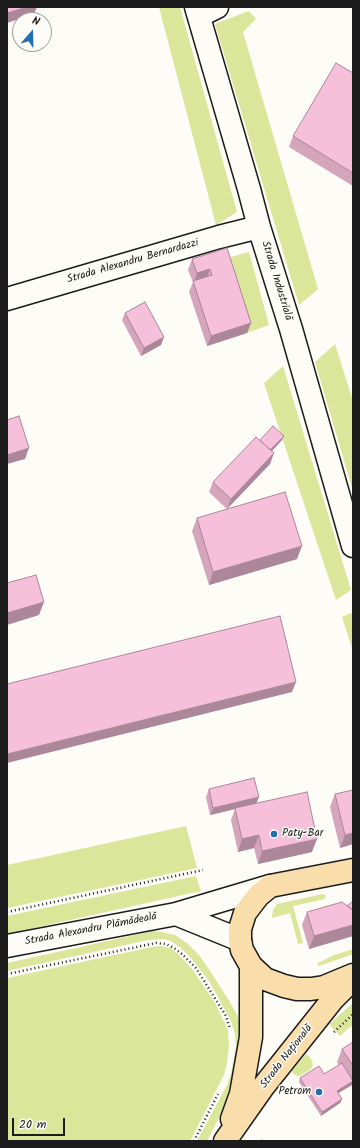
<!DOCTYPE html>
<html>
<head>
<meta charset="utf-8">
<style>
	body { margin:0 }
	#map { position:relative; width:360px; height:1148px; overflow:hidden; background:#fdfcf7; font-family:Kalam,sans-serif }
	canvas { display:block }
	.frame { position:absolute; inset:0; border:8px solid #1c1c1c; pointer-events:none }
	.north { position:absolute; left:12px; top:12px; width:40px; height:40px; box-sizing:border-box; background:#fdfcf7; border:1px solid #a3a29f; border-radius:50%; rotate:20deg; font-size:11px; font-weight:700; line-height:16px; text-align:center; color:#1c1c1c }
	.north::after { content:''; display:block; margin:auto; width:14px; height:18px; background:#1f6fb2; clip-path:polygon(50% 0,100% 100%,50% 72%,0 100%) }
	.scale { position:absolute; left:12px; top:1118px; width:53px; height:18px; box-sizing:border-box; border:2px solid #1c1c1c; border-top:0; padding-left:5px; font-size:12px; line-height:14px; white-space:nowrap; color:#1c1c1c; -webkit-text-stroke:3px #fdfcf7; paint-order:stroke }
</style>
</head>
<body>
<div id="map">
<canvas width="360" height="1148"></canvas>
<div class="frame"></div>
<div class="north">N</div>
<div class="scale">20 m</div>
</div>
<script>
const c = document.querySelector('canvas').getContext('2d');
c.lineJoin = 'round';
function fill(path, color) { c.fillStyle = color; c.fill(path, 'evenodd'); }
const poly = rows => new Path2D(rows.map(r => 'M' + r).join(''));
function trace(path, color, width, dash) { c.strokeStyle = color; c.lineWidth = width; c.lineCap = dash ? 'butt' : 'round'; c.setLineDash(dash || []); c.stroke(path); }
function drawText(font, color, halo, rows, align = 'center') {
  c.font = font + ' Kalam,sans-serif'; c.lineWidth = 3; c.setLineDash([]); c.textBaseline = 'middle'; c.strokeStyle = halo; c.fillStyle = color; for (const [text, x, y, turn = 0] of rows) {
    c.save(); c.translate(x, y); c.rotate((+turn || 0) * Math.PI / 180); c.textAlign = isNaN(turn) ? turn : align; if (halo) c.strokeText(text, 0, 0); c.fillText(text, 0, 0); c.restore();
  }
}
fill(poly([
	[159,7,180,7,237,212,216,225],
	[249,11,256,19,243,32,318,289,299,305,215,24],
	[249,252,269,325,247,333,223,259],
	[335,344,353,401,353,491,315,362],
	[283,366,351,590,336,600,264,383],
	[353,613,353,651,342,617,348,614],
	[186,826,197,868,7,908,7,865],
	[196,876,201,891,7,934,7,916],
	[323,894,325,895,325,899,293,906,303,943,298,944,290,913,272,918,273,910,277,904],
	[153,931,162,932,175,935,188,944,199,955,210,971,230,1002,238,1017,242,1031,230,1096,207,1141,197,1141,227,1085,231,1074,236,1046,235,1034,230,1019,209,981,191,958,181,948,171,941,164,939,148,940,7,971,7,963],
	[160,946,170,948,177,953,193,970,215,1003,228,1030,229,1046,227,1063,224,1075,190,1141,7,1141,7,978,152,947],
	[353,949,353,954,319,966,317,965,318,963,334,955],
	[353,1003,353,1028,351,1026,340,1036,329,1024],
	[306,1054,310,1057,312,1061,313,1065,311,1069,300,1076,298,1076,293,1074,292,1071]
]), '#dae699');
const minor = poly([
	[196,7,249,189,259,227,291,329,353,546],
	[199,16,217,7],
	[7,299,219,237,259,227],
	[176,914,240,940],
	[7,946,176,914,270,886]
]);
const major = poly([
	[353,870,270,886,258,896,245,913,240,929,240,940,242,950,251,966,265,979,284,986,297,989,311,989,324,987,353,975],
	[232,1119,241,1094,251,1037,251,966],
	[225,1141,263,1087,333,999,353,979]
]);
trace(minor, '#1c1c1c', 25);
trace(major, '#1c1c1c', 25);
trace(poly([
	[7,912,203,870],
	[7,974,156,943,166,944,174,948,182,954,196,968,226,1016,230,1029],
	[334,1032,353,1014],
	[194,1141,218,1094],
	[262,1141,264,1138]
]), '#1c1c1c', 2.5, [1, 3]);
trace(minor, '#fdfcf7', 22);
trace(major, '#f9deab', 22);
fill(poly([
	[353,73,353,186,289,147,293,136],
	[227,248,251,323,247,333,207,346,189,292,193,282,188,270,192,259],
	[125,313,161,345,141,356,122,320],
	[260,440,282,440,272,451,270,464,227,509,209,492,213,482],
	[197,518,297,559,209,585,192,531],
	[209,789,256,803,312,852,258,864,254,848,238,852,231,820,235,809,210,815,206,797],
	[353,790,353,844,340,848,330,807,335,794],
	[353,901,353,936,309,949,302,925,307,912,347,906],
	[353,1042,353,1087,352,1085,338,1093,342,1099,340,1103,321,1116,299,1082,300,1078,324,1074,339,1065,337,1062,342,1049]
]), '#d4a5bb');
fill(poly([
	[27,7,37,7,34,14,7,23,7,13],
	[210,269,206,280,194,283,197,273],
	[251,323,247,333,207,346,211,336],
	[164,337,161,345,141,356,144,348],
	[284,436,282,440,267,456,268,452],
	[29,448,25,459,7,464,7,455],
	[274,453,270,464,227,509,231,499],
	[302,546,297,559,209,585,213,572],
	[44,602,39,615,7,625,7,613],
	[296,682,292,692,7,763,7,754],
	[259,797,256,804,235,808,235,809,210,815,213,808],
	[353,833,353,844,340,848,345,835],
	[259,835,254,848,238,852,242,839],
	[317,839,312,852,258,864,262,851],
	[353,925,353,936,309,949,314,936],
	[353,1081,352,1085,335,1095,337,1091],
	[342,1099,340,1103,321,1116,322,1112]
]), '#ac8699');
const building = poly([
	[7,7,27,7,7,13,7,7],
	[336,63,353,73,353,173,293,136,336,63],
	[227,248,251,323,211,336,193,281,212,275,210,269,197,273,192,259,227,248],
	[145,302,164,337,144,348,125,313,145,302],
	[19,416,29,448,7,455,7,420,19,416],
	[273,426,284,436,270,450,260,440,273,426],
	[256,437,274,453,231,499,213,482,256,437],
	[285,492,302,546,213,572,197,518,285,492],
	[36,575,44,602,7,613,7,583,36,575],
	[280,616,296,682,7,754,7,684,280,616],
	[254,778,259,797,213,808,209,789,254,778],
	[353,790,353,833,345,835,335,794,353,790],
	[307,792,317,839,262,851,259,835,242,839,235,808,307,792],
	[353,901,353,910,347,906,353,901],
	[342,902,353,910,353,925,314,936,307,912,342,902],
	[353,1042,353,1066,342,1049,353,1042],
	[342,1063,353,1081,337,1091,342,1099,322,1112,300,1078,319,1066,324,1074,342,1063]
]);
fill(building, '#f6c0da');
trace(building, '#ac8699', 1);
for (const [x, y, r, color] of [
	[274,834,4,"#1f6fb2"],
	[319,1092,4,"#1f6fb2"]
]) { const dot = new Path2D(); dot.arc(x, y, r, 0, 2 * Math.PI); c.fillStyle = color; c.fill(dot); trace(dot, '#fdfcf7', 1.5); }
drawText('11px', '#1c1c1c', '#fdfcf7', [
	["Strada Alexandru Bernardazzi",133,262,-16],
	["Strada Industrială",276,281,73],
	["Strada Alexandru Plămădeală",91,930,-11],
	["Strada Națională",287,1057,-52]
]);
drawText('11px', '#1c1c1c', '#fdfcf7', [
	["Paty-Bar",282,834],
	["Petrom",311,1092,"right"]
], 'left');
</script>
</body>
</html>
